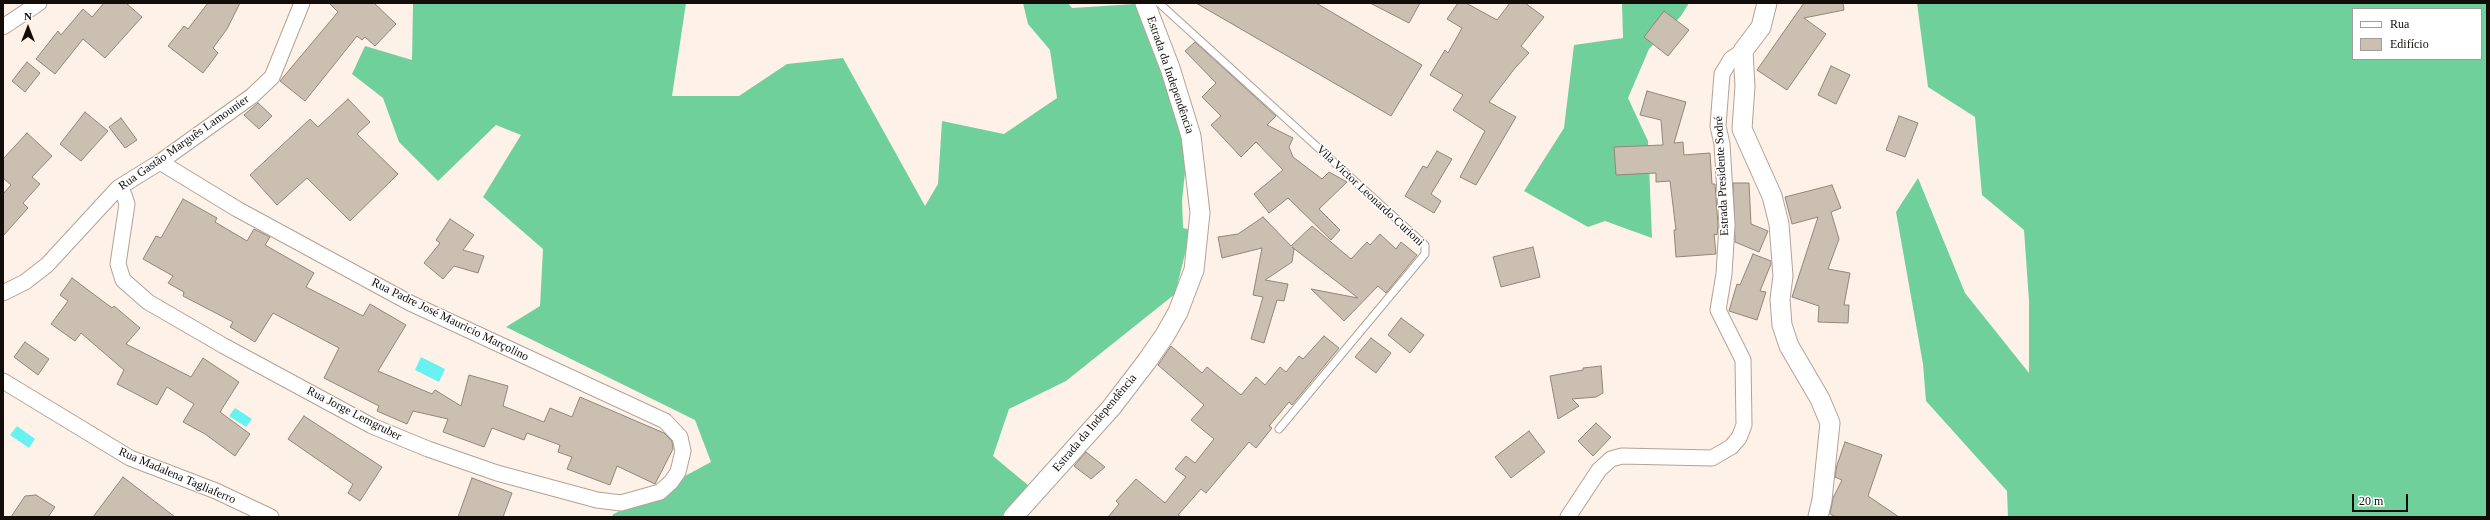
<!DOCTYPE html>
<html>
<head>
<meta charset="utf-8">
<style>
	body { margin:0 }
	#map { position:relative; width:2490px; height:520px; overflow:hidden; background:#fef1e7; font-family:Georgia,serif }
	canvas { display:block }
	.frame { position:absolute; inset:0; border:4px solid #120d09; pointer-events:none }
	.legend { position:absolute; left:2352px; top:8px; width:130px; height:52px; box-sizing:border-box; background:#fff; border:1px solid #a09e9d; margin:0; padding:5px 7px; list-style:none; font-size:12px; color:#120d09 }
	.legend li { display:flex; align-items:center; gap:8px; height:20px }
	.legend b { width:20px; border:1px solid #a09e9d }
	.north { position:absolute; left:8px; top:8px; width:40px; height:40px; -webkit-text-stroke:3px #fff; paint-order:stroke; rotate:0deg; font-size:11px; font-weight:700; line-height:16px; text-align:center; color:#120d09 }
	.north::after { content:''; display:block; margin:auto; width:14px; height:18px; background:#120d09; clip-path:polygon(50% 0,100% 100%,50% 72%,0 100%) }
	.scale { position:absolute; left:2352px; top:494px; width:56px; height:18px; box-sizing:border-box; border:2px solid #120d09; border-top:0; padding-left:5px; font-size:12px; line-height:14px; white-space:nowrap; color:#120d09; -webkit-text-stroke:3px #fff; paint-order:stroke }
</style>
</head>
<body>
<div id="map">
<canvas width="2490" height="520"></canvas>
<div class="frame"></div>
<ul class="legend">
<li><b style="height:5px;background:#fff"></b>Rua</li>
<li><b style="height:11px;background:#cbbfb1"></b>Edifício</li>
</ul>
<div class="north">N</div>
<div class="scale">20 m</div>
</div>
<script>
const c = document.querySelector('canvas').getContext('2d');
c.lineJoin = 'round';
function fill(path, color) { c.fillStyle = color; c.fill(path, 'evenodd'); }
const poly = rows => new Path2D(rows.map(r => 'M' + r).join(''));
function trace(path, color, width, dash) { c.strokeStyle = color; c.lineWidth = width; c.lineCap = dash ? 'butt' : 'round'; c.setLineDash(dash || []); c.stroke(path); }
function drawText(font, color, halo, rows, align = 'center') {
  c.font = font + ' Georgia,serif'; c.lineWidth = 3; c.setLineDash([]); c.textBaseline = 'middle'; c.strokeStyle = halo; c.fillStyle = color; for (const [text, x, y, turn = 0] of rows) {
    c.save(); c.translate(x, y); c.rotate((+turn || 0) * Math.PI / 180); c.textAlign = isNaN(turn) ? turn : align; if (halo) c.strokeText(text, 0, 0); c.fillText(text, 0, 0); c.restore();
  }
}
fill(poly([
	[413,3,686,3,672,96,739,96,787,64,843,58,925,206,938,184,942,121,1004,134,1057,98,1050,50,1028,24,1023,3,1068,3,1072,8,1135,4,1188,145,1182,200,1183,228,1191,230,1175,294,1066,381,1009,409,993,456,1035,491,1011,517,614,517,612,515,711,462,695,420,506,327,540,306,543,249,483,197,521,135,496,125,438,181,399,142,383,98,352,74,365,46,412,60],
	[1622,3,1689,3,1681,16,1649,49,1628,98,1648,141,1652,238,1605,221,1588,227,1524,191,1564,128,1574,45,1623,38],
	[1917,3,2487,3,2487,517,2008,517,2007,491,1926,401,1923,364,1896,212,1918,178,1965,293,2029,373,2029,301,2024,230,1982,195,1975,117,1928,87],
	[2353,9,2481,9,2481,59,2353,59]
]), '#70d09b');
fill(poly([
	[421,357,445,369,439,382,415,370],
	[235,408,252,419,246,427,229,416],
	[17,426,35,439,29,448,10,435]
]), '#67f1f1');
const building = poly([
	[104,3,126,3,142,17,105,58,83,39,55,74,36,59,58,31,61,35,83,9,92,17,104,3],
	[208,3,240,3,227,29,213,48,218,53,203,73,168,46,184,26,188,29,208,3],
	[329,3,374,3,396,24,375,46,365,37,362,40,357,36,305,101,280,81,338,12,329,3],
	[1196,3,1316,3,1422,65,1391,116,1196,3],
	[1370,3,1420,3,1409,23,1370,3],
	[1458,3,1466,3,1497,20,1510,3,1525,3,1544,17,1521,46,1529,53,1515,68,1489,102,1516,117,1476,185,1460,177,1485,131,1453,110,1463,95,1430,75,1445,50,1448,53,1462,28,1447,19,1458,3],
	[1804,3,1843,3,1844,10,1804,18,1826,34,1787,90,1757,70,1804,3],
	[1664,11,1689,30,1668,56,1644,37,1664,11],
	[1195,42,1276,116,1267,125,1293,138,1289,147,1293,157,1322,179,1329,172,1347,182,1319,209,1340,230,1331,240,1288,198,1269,213,1254,194,1283,170,1256,142,1241,157,1211,125,1221,116,1202,97,1216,83,1185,51,1195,42],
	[27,62,40,73,25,92,12,81,27,62],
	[1831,66,1850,75,1836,104,1818,95,1831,66],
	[1647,91,1686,102,1674,143,1683,142,1684,155,1710,153,1712,184,1715,184,1718,225,1717,235,1714,234,1716,254,1676,257,1674,230,1676,230,1670,181,1656,182,1656,173,1616,175,1614,147,1663,145,1661,120,1640,115,1647,91],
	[348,99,370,122,357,134,398,174,350,221,307,178,277,205,250,175,310,119,318,127,348,99],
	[258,103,272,116,259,129,244,115,258,103],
	[85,112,108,131,81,161,60,144,85,112],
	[1899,116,1918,123,1905,157,1886,150,1899,116],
	[121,118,137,140,125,148,109,127,121,118],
	[27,133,52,156,32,177,40,184,23,203,28,208,3,236,3,194,11,185,3,178,3,159,27,133],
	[1437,151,1452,159,1431,194,1441,201,1434,213,1405,196,1423,166,1427,168,1437,151],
	[1733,183,1749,183,1751,224,1768,231,1759,252,1735,242,1733,183],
	[1832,185,1841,208,1831,212,1839,239,1828,269,1850,273,1844,305,1849,305,1848,323,1818,322,1819,306,1792,297,1818,217,1792,224,1785,197,1832,185],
	[183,199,217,218,215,222,247,241,254,229,270,237,265,245,314,273,306,287,363,316,370,304,406,325,378,371,432,394,435,390,461,406,469,375,508,386,503,406,544,422,550,408,572,417,580,397,664,433,672,441,673,449,655,484,617,466,610,485,567,469,572,457,558,452,560,445,527,433,524,440,492,428,484,447,443,432,448,419,413,411,407,424,377,411,379,406,324,378,339,348,273,313,255,342,230,327,233,322,183,296,184,292,168,283,173,276,143,259,156,236,161,238,183,199],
	[1263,217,1291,246,1312,226,1351,259,1367,242,1370,245,1380,234,1396,249,1401,242,1417,255,1386,293,1378,286,1344,321,1311,289,1358,298,1292,247,1294,249,1292,262,1265,280,1288,284,1284,301,1277,300,1264,343,1251,339,1263,297,1253,295,1262,248,1222,258,1218,237,1238,234,1263,217],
	[450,219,474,235,463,250,484,256,478,273,454,266,443,279,424,263,440,243,436,240,450,219],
	[1533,247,1540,277,1501,287,1493,257,1533,247],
	[1753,254,1771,261,1771,264,1760,291,1766,292,1757,320,1729,311,1737,284,1740,285,1753,254],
	[72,278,112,308,114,306,140,328,126,344,191,377,203,358,239,382,220,412,250,434,235,456,205,434,183,422,194,404,167,387,157,405,117,384,124,370,81,333,75,341,51,324,68,301,60,295,72,278],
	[1401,318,1424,335,1410,353,1388,335,1401,318],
	[1324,336,1339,348,1292,405,1289,402,1269,426,1272,428,1256,448,1249,442,1206,493,1201,489,1178,515,1181,517,1108,517,1119,504,1116,501,1136,479,1165,503,1186,477,1175,469,1186,456,1195,463,1214,439,1191,420,1204,405,1158,365,1171,346,1202,373,1207,367,1241,395,1256,377,1265,385,1280,367,1286,372,1299,356,1303,359,1324,336],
	[1371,338,1391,353,1376,373,1355,357,1371,338],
	[25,342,49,359,38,375,14,357,25,342],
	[1601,366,1603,393,1596,397,1572,399,1579,406,1558,419,1550,376,1583,370,1583,368,1601,366],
	[304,416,382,467,360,501,348,493,353,484,288,439,304,416],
	[1596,423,1611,437,1593,456,1578,441,1596,423],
	[1529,431,1545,452,1511,478,1495,457,1529,431],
	[1845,442,1882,455,1868,496,1899,517,1836,517,1830,514,1833,498,1842,480,1835,477,1837,465,1845,442],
	[1086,452,1105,467,1091,479,1074,466,1086,452],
	[123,477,175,517,93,517,123,477],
	[472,478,512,493,503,517,458,517,472,478],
	[36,495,55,507,48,517,11,517,25,496,36,495]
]);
fill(building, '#cbbfb1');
trace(building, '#918679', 1);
const service = poly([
	[1159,3,1425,245,1425,254,1279,429]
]);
const minor = poly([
	[3,27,39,3],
	[118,188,124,195,127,204,118,264,123,280,148,302,224,346,372,426,428,449,497,473,597,500,621,503,660,492,671,482,678,472,683,451,680,437,665,421,410,303,237,209,160,162],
	[3,293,25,282,47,265,118,188,160,162,252,96,272,77,302,3],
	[3,381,130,458,216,491,271,517],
	[1568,517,1599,470,1611,459,1622,456,1712,458,1731,447,1739,438,1744,425,1743,360,1718,310,1724,274,1727,225,1722,144,1718,126,1722,74,1731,59,1743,51]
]);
const tertiary = poly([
	[1767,3,1761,27,1743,51,1745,86,1742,129,1772,196,1779,224,1783,276,1780,299,1782,325,1789,346,1820,399,1830,423,1822,500,1818,517],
	[1013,517,1111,408,1147,361,1165,335,1178,312,1194,270,1200,213,1191,136,1170,68,1145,3]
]);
trace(service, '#b1a397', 9);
trace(minor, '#b1a397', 17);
trace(tertiary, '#b1a397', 21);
trace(service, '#fff', 7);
trace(minor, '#fff', 15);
trace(tertiary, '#fff', 19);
drawText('12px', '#120d09', '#fff', [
	["Estrada da Independência",1170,75,71],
	["Rua Gastão Marguês Lamounier",184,143,-35],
	["Estrada Presidente Sodré",1722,176,-93],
	["Vila Victor Leonardo Curioni",1370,196,43],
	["Rua Padre José Mauricio Marçolino",450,320,26],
	["Rua Jorge Lemgruber",354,414,27],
	["Estrada da Independência",1095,423,-50],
	["Rua Madalena Tagliaferro",177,476,23]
]);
</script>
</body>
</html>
